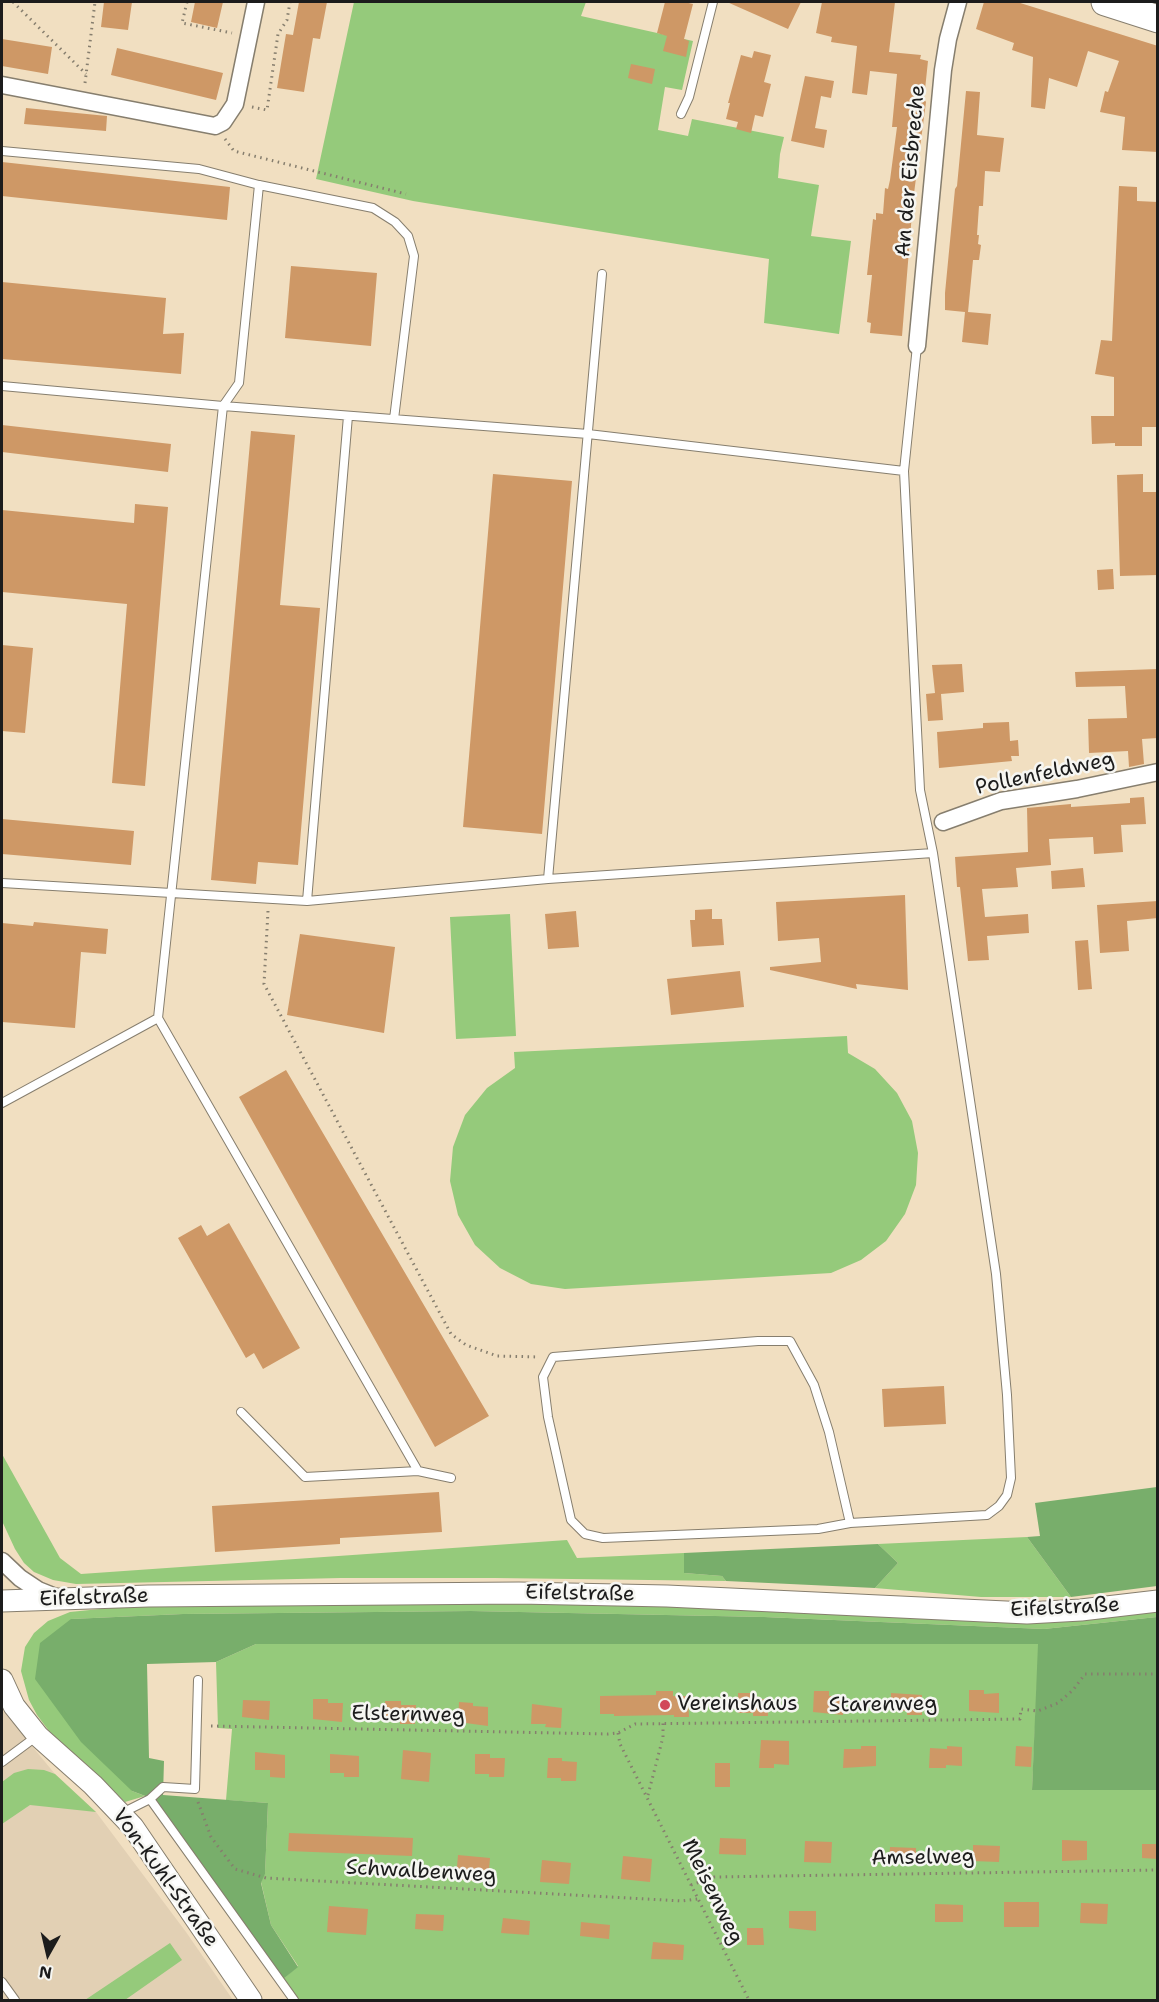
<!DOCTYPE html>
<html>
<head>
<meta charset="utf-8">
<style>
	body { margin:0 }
	#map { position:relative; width:1159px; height:2002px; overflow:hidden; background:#f1dfc1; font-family:"Shantell Sans",sans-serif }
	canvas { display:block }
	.frame { position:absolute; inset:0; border:3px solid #1c1c1c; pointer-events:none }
	.north { position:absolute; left:18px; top:1924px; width:60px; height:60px; -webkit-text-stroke:4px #f6f6f2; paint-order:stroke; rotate:188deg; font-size:16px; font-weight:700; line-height:24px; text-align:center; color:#1c1c1c }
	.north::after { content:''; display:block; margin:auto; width:21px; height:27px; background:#1c1c1c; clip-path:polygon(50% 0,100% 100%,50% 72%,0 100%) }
</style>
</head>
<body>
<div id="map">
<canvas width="1159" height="2002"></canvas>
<div class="frame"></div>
<div class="north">N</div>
</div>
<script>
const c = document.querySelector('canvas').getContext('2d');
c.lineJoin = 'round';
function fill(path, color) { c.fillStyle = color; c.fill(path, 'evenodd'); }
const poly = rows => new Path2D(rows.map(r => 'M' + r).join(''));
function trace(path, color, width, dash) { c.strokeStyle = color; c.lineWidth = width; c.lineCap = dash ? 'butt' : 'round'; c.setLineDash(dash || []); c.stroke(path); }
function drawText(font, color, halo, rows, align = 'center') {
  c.font = font + ' "Shantell Sans",sans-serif'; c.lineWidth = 5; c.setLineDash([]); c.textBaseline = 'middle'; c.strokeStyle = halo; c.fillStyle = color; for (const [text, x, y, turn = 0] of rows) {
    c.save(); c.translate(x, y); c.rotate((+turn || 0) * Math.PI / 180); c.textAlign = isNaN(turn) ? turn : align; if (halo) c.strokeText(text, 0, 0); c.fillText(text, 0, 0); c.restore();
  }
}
fill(poly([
	[2,1710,55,1774,96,1812,186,1932,233,2000,2,2000]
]), '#e2d0b4');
fill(poly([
	[354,2,586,2,581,16,693,41,682,90,665,87,658,130,688,136,692,119,784,137,780,154,778,178,819,185,811,236,851,241,839,334,764,323,769,259,413,201,316,179],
	[510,914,516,1036,456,1039,450,917],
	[847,1036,848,1053,875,1069,897,1093,912,1121,918,1153,916,1185,905,1214,886,1241,861,1260,831,1273,565,1289,531,1284,500,1268,475,1245,458,1215,450,1181,453,1147,465,1115,487,1088,515,1068,514,1052],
	[2,1454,60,1558,81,1574,567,1540,577,1558,684,1553,684,1573,722,1576,726,1581,495,1578,341,1578,76,1584,53,1580,34,1572,24,1563,15,1549,2,1521],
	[1027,1537,1071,1597,981,1597,875,1588,898,1563,878,1544],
	[536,1602,768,1608,1078,1620,1158,1611,1157,1617,1044,1629,764,1617,471,1611,183,1614,71,1619,132,1791,145,1796,125,1802,86,1764,52,1735,37,1715,29,1700,21,1671,25,1647,34,1633,48,1621,70,1612,120,1607,237,1603],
	[664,1643,1039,1644,1032,1790,1157,1790,1157,2000,297,2000,282,1980,298,1966,271,1925,261,1882,265,1873,268,1803,226,1800,232,1729,218,1728,216,1662,256,1644],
	[28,1769,44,1770,55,1774,96,1812,30,1805,2,1824,2,1782,14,1773],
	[170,1943,182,1960,125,2000,85,2000]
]), '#95ca7b');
fill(poly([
	[1157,1487,1157,1586,1071,1597,1027,1537,1040,1536,1035,1503],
	[878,1544,898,1563,875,1588,726,1581,722,1576,684,1573,684,1553],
	[471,1611,764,1617,1044,1629,1157,1617,1157,1790,1032,1790,1038,1644,256,1644,216,1662,147,1664,149,1758,164,1761,163,1795,268,1803,265,1874,261,1883,271,1925,298,1967,282,1980,156,1800,132,1791,81,1742,35,1679,40,1643,71,1619,183,1614]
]), '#78ae6b');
fill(poly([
	[104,2,132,2,128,30,101,27],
	[195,2,223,2,217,28,191,22],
	[299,2,327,2,320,39,313,38,304,92,277,88,286,34,293,35],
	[665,2,684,2,693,4,684,39,689,41,686,57,663,51,667,36,657,33],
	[727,2,801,2,788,29],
	[822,2,895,2,889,52,921,55,920,59,928,61,924,99,926,102,913,201,902,336,870,333,871,323,867,322,872,275,867,275,873,219,876,220,876,213,883,214,885,188,888,189,890,180,897,127,892,127,897,74,870,71,867,95,852,93,857,46,831,42,832,37,816,33],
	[984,2,1017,2,1158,46,1158,152,1122,150,1125,117,1100,112,1105,91,1108,92,1119,61,1088,51,1077,87,1049,78,1045,109,1031,107,1033,57,1012,50,1014,43,976,29],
	[2,39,52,47,48,74,2,66],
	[117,48,223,73,216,100,111,75],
	[754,51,771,55,764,82,771,84,763,117,755,115,751,133,736,129,738,122,726,119,730,103,728,103,741,55,752,58],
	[631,64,655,69,652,84,628,78],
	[805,76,834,81,831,98,821,96,815,128,827,130,824,148,791,141],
	[966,91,980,92,977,135,1004,138,1000,172,985,171,983,206,979,206,977,235,979,235,978,244,981,245,979,260,973,260,968,312,991,314,988,345,962,342,965,312,945,310,945,293,955,189,957,186],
	[26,108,107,116,106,131,24,124],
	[2,162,230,187,227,220,2,196],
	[1119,186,1137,187,1137,201,1158,202,1158,427,1142,427,1142,446,1115,446,1115,443,1092,444,1091,416,1114,416,1114,377,1095,374,1101,340,1112,341],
	[291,266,377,273,371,346,285,338],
	[2,282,166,298,163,334,184,333,181,374,2,359],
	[2,425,171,444,168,472,2,452],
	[251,431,295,435,280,605,320,608,298,865,258,862,256,884,211,880],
	[493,474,572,481,542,834,463,827],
	[1143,474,1143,492,1158,492,1158,575,1120,576,1117,475],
	[135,504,168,507,145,786,112,783,127,604,2,592,3,551,2,551,2,510,134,523],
	[1113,569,1114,589,1098,590,1097,570],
	[2,645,33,648,25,733,2,731],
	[962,664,964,692,941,694,943,720,928,721,926,694,935,693,932,665],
	[1158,669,1158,738,1142,739,1144,764,1129,767,1128,751,1089,753,1088,719,1127,718,1125,686,1076,687,1075,672],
	[1009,722,1010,741,1018,740,1019,756,1011,756,1012,761,939,768,937,732,983,728,983,723],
	[1144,797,1146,824,1121,825,1123,852,1094,854,1093,837,1049,839,1051,865,1016,868,1018,887,982,889,985,917,1028,914,1029,933,987,936,989,960,968,961,960,887,957,887,955,857,1028,852,1027,808,1071,804,1071,807,1130,803,1130,798],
	[2,819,134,831,131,865,2,854],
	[1083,868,1085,887,1052,889,1051,871],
	[905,895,908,990,856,984,857,989,770,970,770,967,821,962,819,938,778,941,776,902],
	[1158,901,1158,918,1127,921,1129,951,1100,953,1097,905],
	[712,909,712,919,722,919,724,945,692,947,690,920,695,920,695,910],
	[576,911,579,947,548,949,545,914],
	[34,922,108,929,106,954,81,952,75,1028,2,1022,2,923,33,926],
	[300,934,395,947,384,1033,287,1015],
	[1088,940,1092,989,1078,990,1075,941],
	[740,971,744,1007,671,1015,667,979],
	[286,1070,489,1416,435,1447,239,1097],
	[229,1223,300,1348,263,1369,254,1353,246,1358,178,1238,201,1225,207,1236],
	[944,1386,946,1424,884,1427,882,1389],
	[439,1492,442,1532,340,1538,340,1544,215,1552,212,1506],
	[969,1690,984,1690,984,1694,999,1693,999,1713,969,1711],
	[656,1691,673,1691,673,1696,688,1696,689,1717,674,1717,674,1715,614,1716,614,1714,600,1714,600,1696,656,1695],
	[814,1691,829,1691,829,1696,844,1696,843,1715,813,1712],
	[738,1693,753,1693,753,1705,753,1699,768,1699,768,1716,753,1716,753,1713,738,1713],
	[891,1693,922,1695,922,1715,907,1715,907,1711,891,1711],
	[313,1699,328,1699,328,1703,343,1703,342,1722,313,1719],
	[243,1700,270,1701,269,1720,242,1717],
	[385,1701,401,1701,401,1705,416,1705,415,1724,400,1724,400,1721,384,1721],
	[459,1702,473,1703,473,1706,488,1707,488,1726,458,1722],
	[532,1704,562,1708,561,1728,545,1727,546,1724,531,1724],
	[761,1740,789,1741,789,1765,774,1764,774,1768,759,1768],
	[861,1746,876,1746,876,1766,843,1768,844,1749,861,1749],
	[947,1746,962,1747,962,1766,946,1765,946,1768,929,1768,930,1748,947,1749],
	[1016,1746,1032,1747,1031,1767,1015,1766],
	[403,1750,431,1753,429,1782,401,1779],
	[255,1752,285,1755,285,1778,270,1777,270,1770,255,1770],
	[330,1754,359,1756,359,1777,344,1777,344,1773,330,1773],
	[475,1754,490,1754,490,1758,505,1758,504,1777,489,1777,489,1774,475,1774],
	[548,1758,562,1758,562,1761,577,1762,576,1781,561,1781,561,1778,547,1778],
	[715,1763,730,1763,730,1787,715,1787],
	[289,1833,413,1838,412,1856,288,1851],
	[720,1838,746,1839,746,1855,719,1854],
	[1062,1840,1087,1841,1087,1860,1062,1861],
	[805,1841,832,1842,831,1863,804,1862],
	[1142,1844,1158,1844,1158,1859,1142,1858],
	[973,1845,1000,1846,999,1862,973,1861],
	[890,1847,916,1848,916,1863,889,1862],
	[458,1855,490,1858,488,1882,456,1879],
	[623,1856,652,1859,650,1882,621,1879],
	[542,1860,571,1863,569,1884,540,1882],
	[1004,1902,1039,1902,1039,1927,1004,1927],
	[1081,1903,1108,1904,1107,1924,1080,1923],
	[935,1904,963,1905,963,1922,935,1922],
	[329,1906,368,1909,366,1935,327,1932],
	[789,1911,816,1911,816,1931,789,1928],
	[416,1914,444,1915,443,1931,415,1929],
	[503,1918,530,1921,529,1935,501,1933],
	[581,1922,610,1925,609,1939,580,1936],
	[747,1928,763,1928,764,1945,747,1945],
	[653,1942,684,1945,683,1960,651,1959]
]), '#ce9866');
const service = poly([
	[681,114,689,97,713,2],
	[2,151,199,169,259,185,373,208,395,222,408,236,414,256,394,419],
	[2,386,223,406,588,434,904,471],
	[548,879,602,274],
	[2,883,307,901,548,879,933,853],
	[307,901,348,416],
	[158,1018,418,1471],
	[2,1103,158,1018,223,406,239,383,259,185],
	[241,1412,305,1477,418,1471,451,1478],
	[850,1523,829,1432,814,1385,790,1341,758,1341,553,1357,543,1377,548,1417,571,1520,585,1534,603,1538,818,1529,850,1523,987,1515,999,1506,1007,1495,1011,1478,1007,1395,996,1274,933,853,920,790,904,471,917,346],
	[2,1762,37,1736],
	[150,1799,163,1787,195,1789,198,1680],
	[122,1813,150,1799,294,2000],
	[2,1982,15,2000]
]);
const minor = poly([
	[2,85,215,126,223,122,235,104,256,2],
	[917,346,943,70,948,39,958,2],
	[943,822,1001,801,1077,789,1158,772],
	[2,1561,20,1578,38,1590,58,1598]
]);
const tertiary = poly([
	[2,1601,148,1596,519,1593,667,1596,1027,1613,1081,1610,1158,1601],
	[2,1680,14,1706,38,1736,93,1785,133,1827,251,2000]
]);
const primary = poly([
	[1105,2,1158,19]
]);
trace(service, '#867e6e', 10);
trace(minor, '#867e6e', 19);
trace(tertiary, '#867e6e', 23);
trace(primary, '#867e6e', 29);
trace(poly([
	[13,2,86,74],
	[187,2,182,23,232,33],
	[85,83,95,2],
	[252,107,267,110,278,34,287,20,290,2],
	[225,139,234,151,406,194],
	[268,911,264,984,451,1334,466,1345,497,1356,539,1357],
	[211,1726,608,1734,618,1733,635,1724,1020,1719,1021,1709,1038,1711,1058,1703,1073,1690,1085,1674,1158,1674],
	[618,1733,620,1744,749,2000],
	[648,1795,663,1737,663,1723],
	[198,1802,211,1837,235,1869,266,1878,682,1901,698,1899],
	[691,1885,714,1877,1158,1870]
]), '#867e6e', 3, [1.5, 4.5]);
trace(service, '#fff', 8);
trace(minor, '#fff', 16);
trace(tertiary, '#fff', 21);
trace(primary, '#fff', 27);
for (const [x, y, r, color] of [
	[665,1705,6,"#d1495b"]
]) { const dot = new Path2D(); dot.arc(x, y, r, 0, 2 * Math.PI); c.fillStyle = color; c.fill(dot); trace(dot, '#f6f6f2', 2); }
drawText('21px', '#1c1c1c', '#f6f6f2', [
	["An der Eisbreche",911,171,-85],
	["Pollenfeldweg",1045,774,-12],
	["Eifelstraße",580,1594,1],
	["Eifelstraße",94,1598,-2],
	["Eifelstraße",1065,1608,-3],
	["Starenweg",883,1705,-1],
	["Elsternweg",408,1715,1],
	["Amselweg",923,1858,-1],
	["Schwalbenweg",421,1872,3],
	["Von-Kuhl-Straße",165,1878,54],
	["Meisenweg",712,1892,64]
]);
drawText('21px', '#1c1c1c', '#f6f6f2', [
	["Vereinshaus",677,1705]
], 'left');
</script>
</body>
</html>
